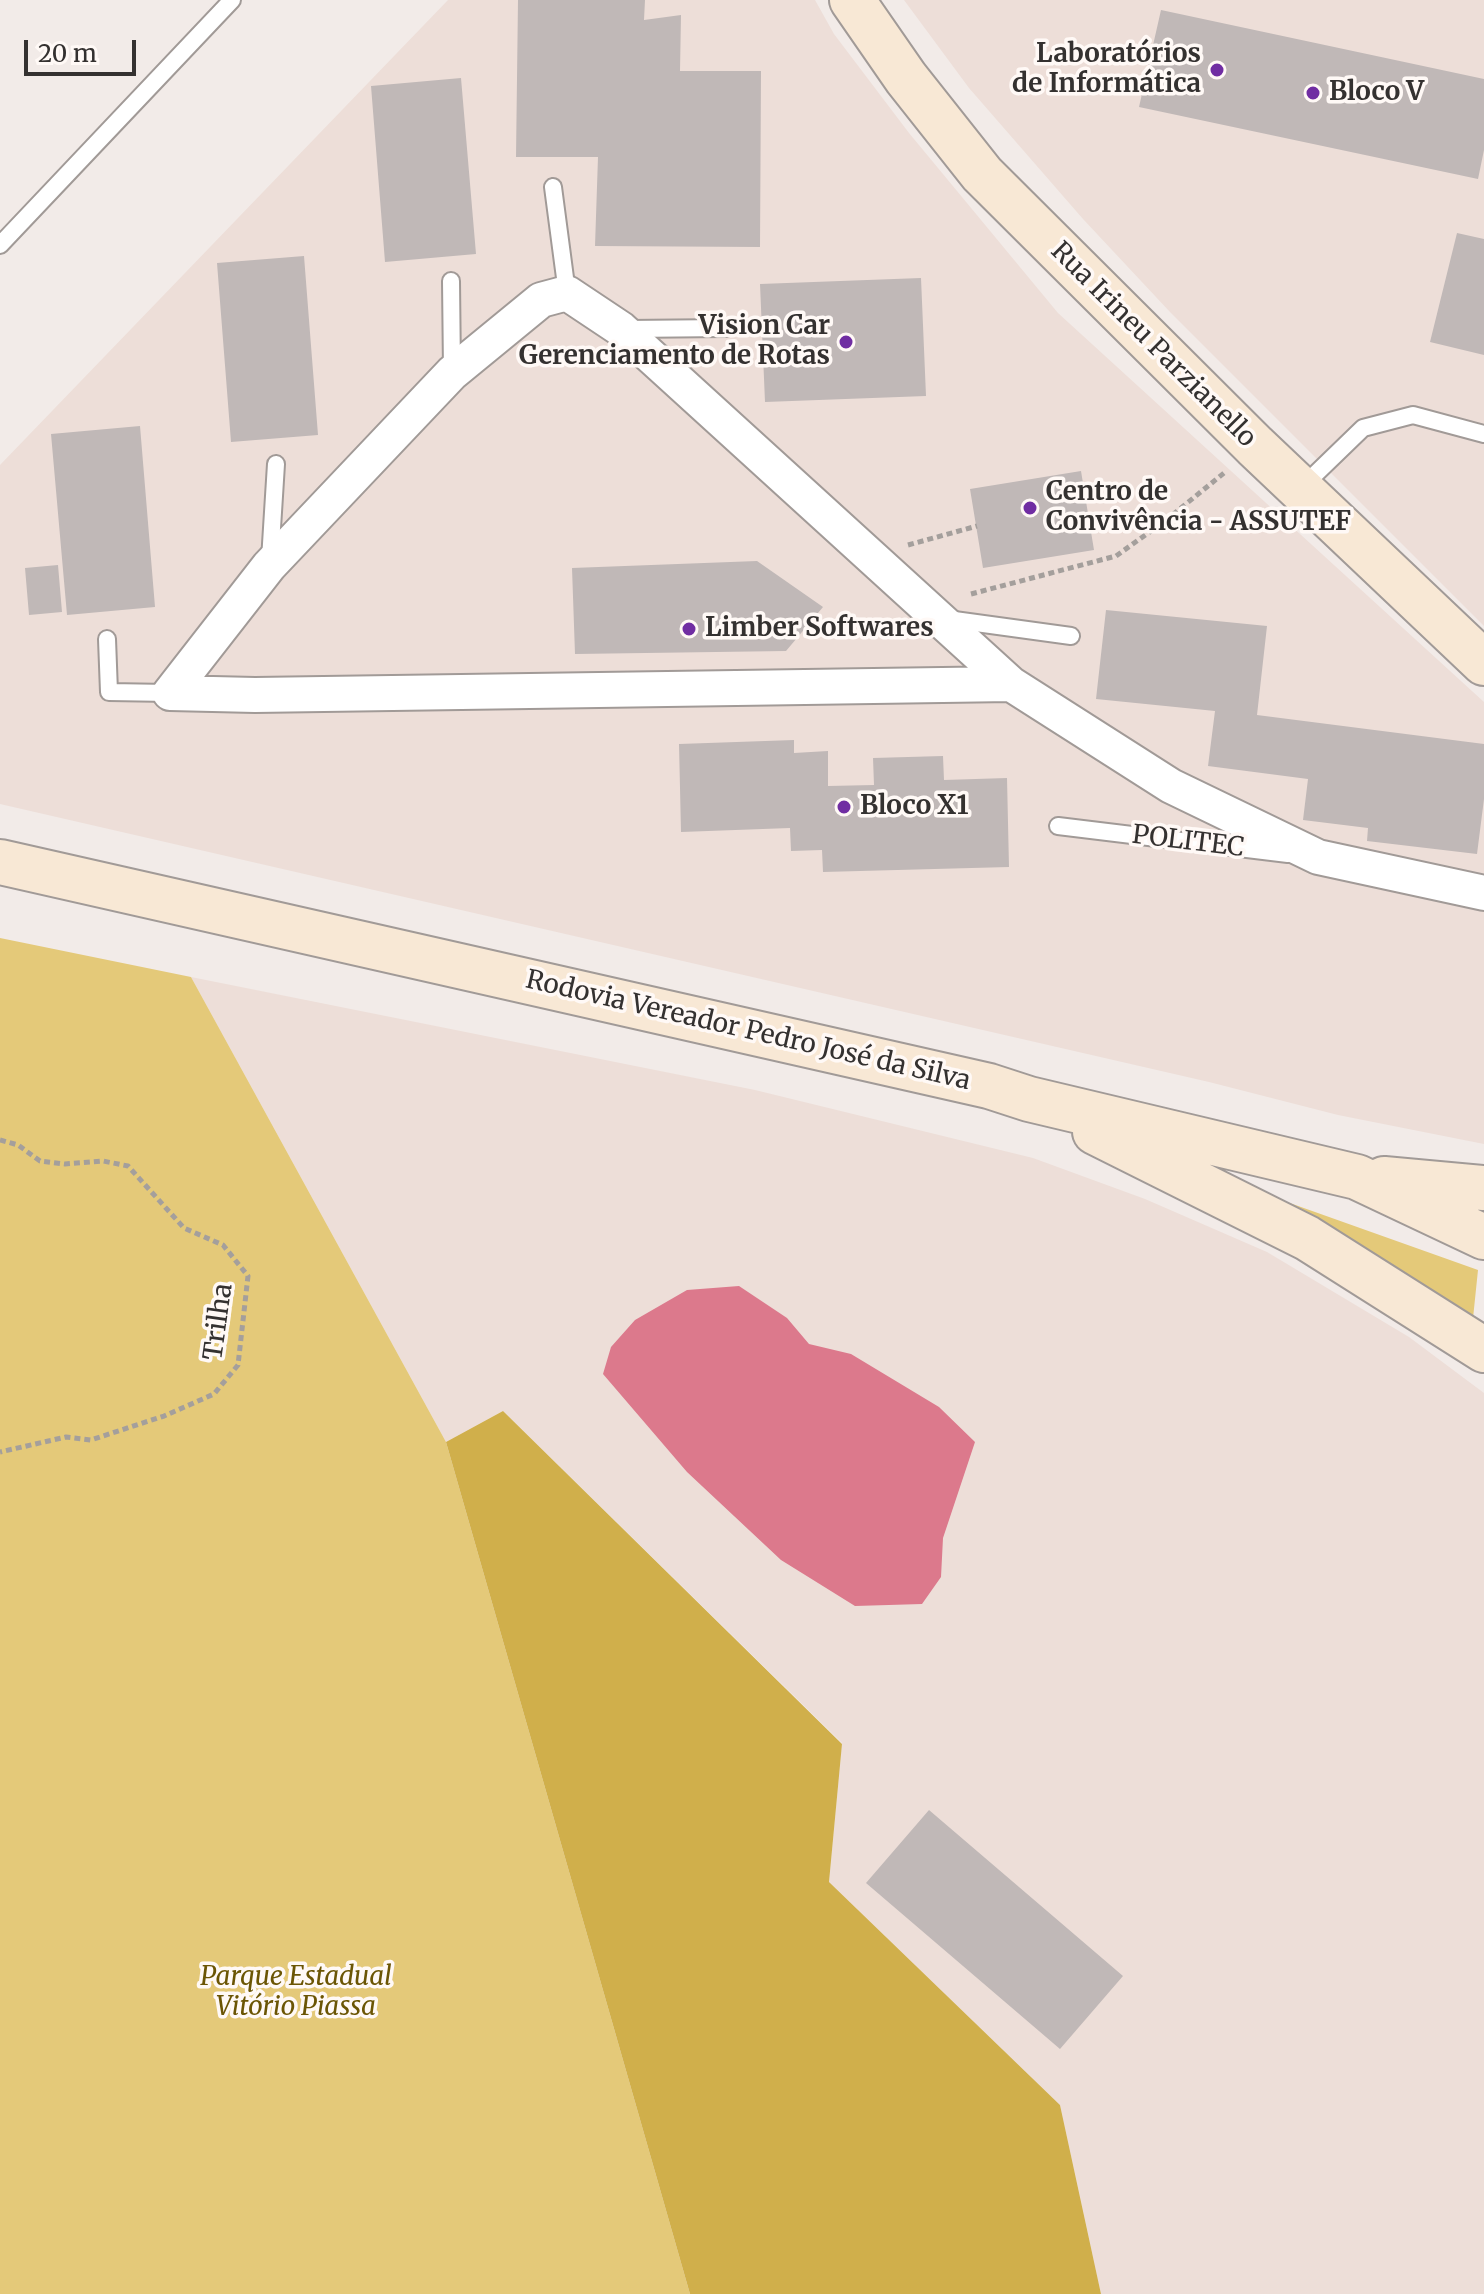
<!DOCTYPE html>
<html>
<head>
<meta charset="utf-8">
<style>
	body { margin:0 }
	#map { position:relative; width:1484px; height:2294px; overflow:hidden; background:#f2ebe8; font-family:Merriweather,serif }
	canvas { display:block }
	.scale { position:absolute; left:24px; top:40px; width:112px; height:36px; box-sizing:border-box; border:4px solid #343130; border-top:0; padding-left:10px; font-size:24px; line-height:28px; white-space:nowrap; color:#343130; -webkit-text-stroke:6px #fff9f6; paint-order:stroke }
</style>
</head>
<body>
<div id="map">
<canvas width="1484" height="2294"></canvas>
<div class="scale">20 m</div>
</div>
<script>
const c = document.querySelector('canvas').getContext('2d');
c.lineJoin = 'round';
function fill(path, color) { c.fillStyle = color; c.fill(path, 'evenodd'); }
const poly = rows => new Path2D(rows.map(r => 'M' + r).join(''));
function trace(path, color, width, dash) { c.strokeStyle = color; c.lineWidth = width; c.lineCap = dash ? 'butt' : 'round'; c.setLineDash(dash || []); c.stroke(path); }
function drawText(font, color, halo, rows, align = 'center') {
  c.font = font + ' Merriweather,serif'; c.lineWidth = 7; c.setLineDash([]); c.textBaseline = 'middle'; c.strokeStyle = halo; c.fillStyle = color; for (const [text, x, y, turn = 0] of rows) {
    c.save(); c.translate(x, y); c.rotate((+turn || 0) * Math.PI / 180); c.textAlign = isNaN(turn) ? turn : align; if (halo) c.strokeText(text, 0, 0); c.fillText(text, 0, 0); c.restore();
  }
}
fill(poly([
	[448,0,815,0,834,34,909,133,1058,313,1484,702,1484,1144,1338,1115,1209,1082,0,804,0,465],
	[904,0,1484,0,1484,626,1170,312,1083,219,969,88],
	[191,977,755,1090,1033,1158,1145,1199,1267,1252,1409,1337,1484,1393,1484,2294,1101,2294,1060,2105,829,1882,842,1743,503,1411,446,1442]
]), '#edded8');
fill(poly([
	[0,938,191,977,446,1442,690,2294,0,2294],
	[1256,1191,1478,1270,1472,1328]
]), '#e4c979');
fill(poly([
	[503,1411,842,1744,829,1882,1060,2105,1101,2294,690,2294,446,1442]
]), '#d0af4b');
fill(poly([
	[739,1286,787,1318,809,1344,851,1354,939,1407,975,1442,943,1538,941,1577,922,1604,855,1606,781,1560,687,1472,603,1374,611,1347,635,1320,687,1290]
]), '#dc798c');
fill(poly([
	[518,0,645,0,644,20,681,15,680,71,761,71,760,247,595,246,598,157,516,157],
	[1161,10,1484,79,1484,150,1478,179,1139,107],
	[461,78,476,254,385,262,371,86],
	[1457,233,1484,239,1484,355,1430,342],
	[304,256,318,435,231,442,217,263],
	[921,278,926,396,765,402,760,284],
	[140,426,155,607,67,615,51,434],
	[1081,471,1094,550,983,568,970,489],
	[757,561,823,607,786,651,575,654,572,568],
	[58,565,62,612,29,615,25,568],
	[1106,610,1267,626,1257,715,1484,744,1484,799,1477,854,1367,841,1368,828,1303,820,1308,779,1208,766,1215,711,1096,699],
	[794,740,794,753,828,751,828,786,874,785,873,758,943,756,944,780,1007,778,1009,867,823,872,822,850,791,851,790,828,681,832,679,744],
	[929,1810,1123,1976,1060,2049,866,1883]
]), '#c0b8b7');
const lane = poly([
	[553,187,567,293],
	[0,245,232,0],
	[451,281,452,371],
	[627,329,726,328],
	[1302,487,1363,428,1413,415,1484,434],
	[270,560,276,464],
	[947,619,1071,636],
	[107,639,109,692,170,693],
	[1058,826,1288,854]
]);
const street = poly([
	[1011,684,255,695,170,693,269,566,452,373,541,300,567,293,621,329,1011,684,1171,786,1318,857,1484,893]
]);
const secondary = poly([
	[852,0,906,78,982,174,1255,446,1484,663],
	[0,862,989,1086,1029,1099,1357,1177,1484,1237],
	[1095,1132,1307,1238,1484,1350],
	[1384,1179,1484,1188]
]);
trace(lane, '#a19a97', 20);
trace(street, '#a19a97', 38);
trace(secondary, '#a19a97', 48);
trace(poly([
	[908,545,977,526],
	[971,594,1116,556,1165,521,1224,473],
	[0,1140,18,1145,40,1161,65,1164,103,1161,128,1166,184,1228,223,1245,248,1276,238,1365,214,1394,164,1416,91,1440,66,1437,0,1452]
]), '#a49f9c', 5, [6, 4]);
trace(lane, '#fff', 16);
trace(street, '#fff', 34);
trace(secondary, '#f8e8d5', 44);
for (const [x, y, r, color] of [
	[1217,70,8,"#702da2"],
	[1313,93,8,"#702da2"],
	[846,342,8,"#702da2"],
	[1030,508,8,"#702da2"],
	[689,629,8,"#702da2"],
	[844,807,8,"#702da2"]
]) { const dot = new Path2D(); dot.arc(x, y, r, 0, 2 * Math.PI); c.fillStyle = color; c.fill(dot); trace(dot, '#fff9f6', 3); }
drawText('bold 26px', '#343130', '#fff9f6', [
	["Laboratórios",1201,55,"right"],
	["de Informática",1201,85,"right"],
	["Bloco V",1329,93],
	["Vision Car",830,327,"right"],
	["Gerenciamento de Rotas",830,357,"right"],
	["Centro de",1046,493],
	["Convivência - ASSUTEF",1046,523],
	["Limber Softwares",705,629],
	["Bloco X1",860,807]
], 'left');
drawText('26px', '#343130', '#fff9f6', [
	["Rua Irineu Parzianello",1153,345,45],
	["POLITEC",1188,842,7],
	["Rodovia Vereador Pedro José da Silva",748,1031,13],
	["Trilha",219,1322,-82]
]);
drawText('italic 26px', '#6b5504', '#fff9f6', [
	["Parque Estadual",296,1978],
	["Vitório Piassa",296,2008]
]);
</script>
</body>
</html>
